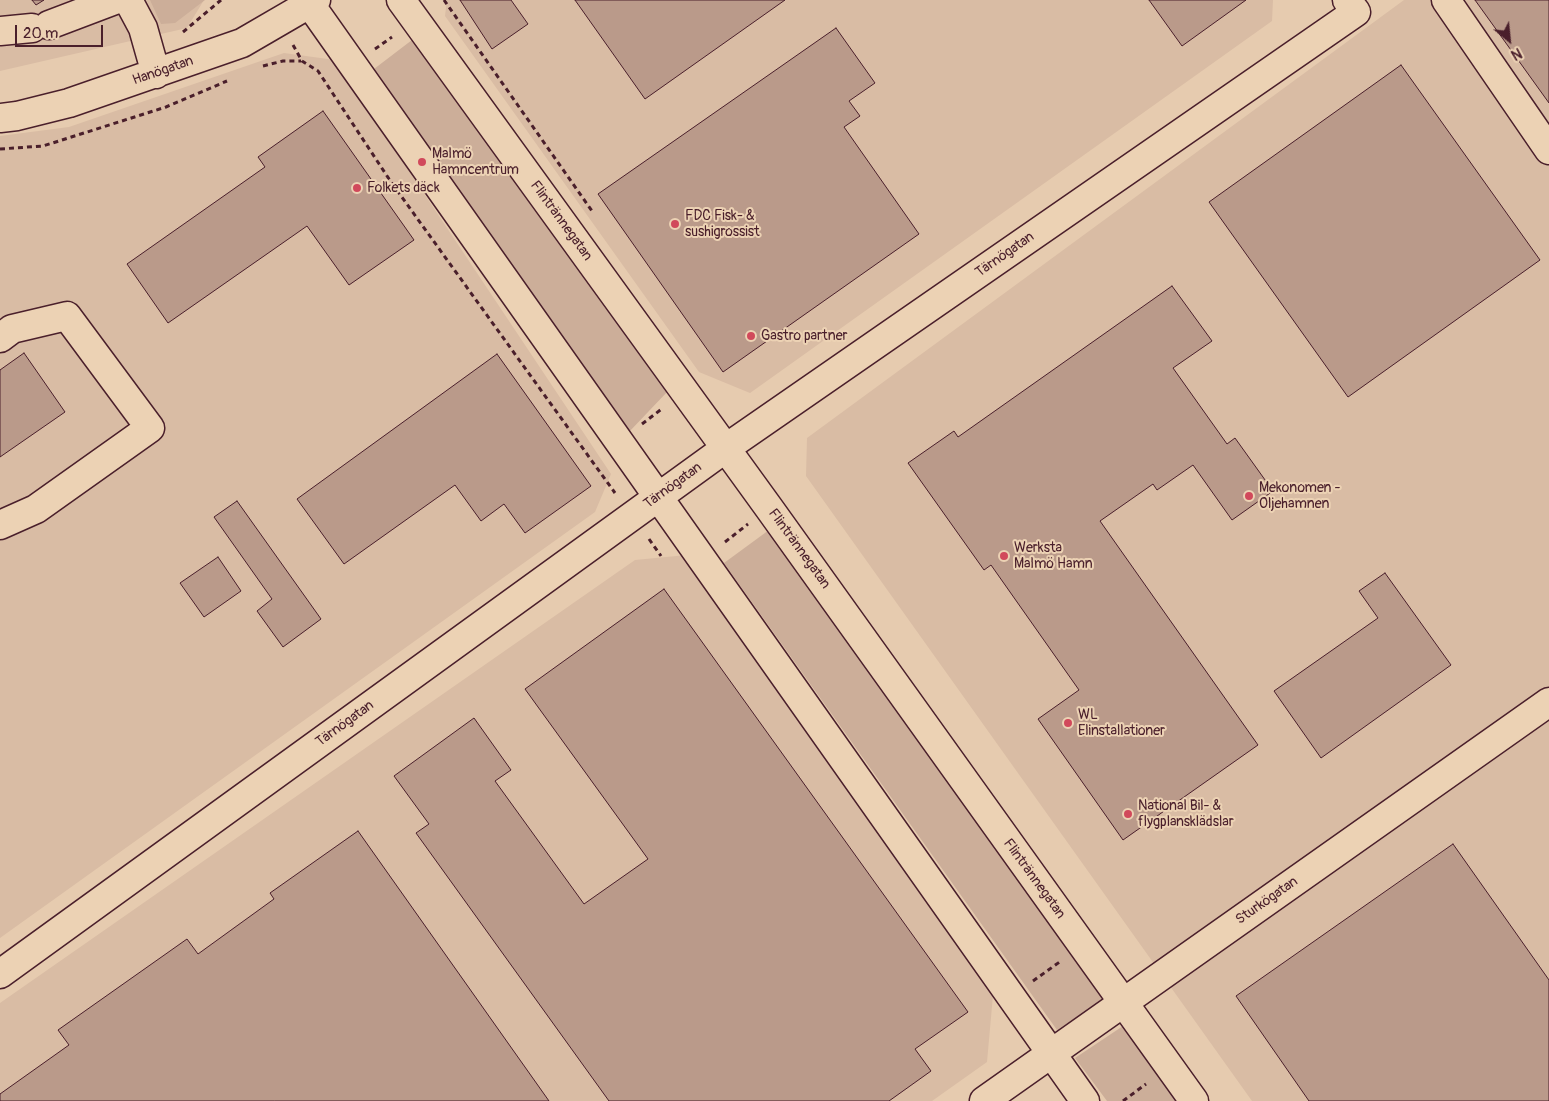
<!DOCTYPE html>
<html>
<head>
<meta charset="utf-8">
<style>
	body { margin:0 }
	#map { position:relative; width:1549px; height:1101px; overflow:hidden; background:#e6cbaf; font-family:Pangolin,sans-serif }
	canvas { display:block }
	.north { position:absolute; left:1484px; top:15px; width:50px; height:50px; -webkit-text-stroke:4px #ecd2b4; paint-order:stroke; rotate:152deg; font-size:14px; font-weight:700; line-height:20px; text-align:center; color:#4a1f2b }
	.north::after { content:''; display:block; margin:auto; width:18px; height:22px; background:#4a1f2b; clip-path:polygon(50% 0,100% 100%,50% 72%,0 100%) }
	.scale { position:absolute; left:15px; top:25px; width:88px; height:22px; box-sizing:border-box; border:2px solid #4a1f2b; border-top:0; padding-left:6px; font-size:15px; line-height:18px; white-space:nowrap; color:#4a1f2b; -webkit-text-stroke:4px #ecd2b4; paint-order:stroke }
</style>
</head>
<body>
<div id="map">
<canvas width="1549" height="1101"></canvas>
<div class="north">N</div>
<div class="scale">20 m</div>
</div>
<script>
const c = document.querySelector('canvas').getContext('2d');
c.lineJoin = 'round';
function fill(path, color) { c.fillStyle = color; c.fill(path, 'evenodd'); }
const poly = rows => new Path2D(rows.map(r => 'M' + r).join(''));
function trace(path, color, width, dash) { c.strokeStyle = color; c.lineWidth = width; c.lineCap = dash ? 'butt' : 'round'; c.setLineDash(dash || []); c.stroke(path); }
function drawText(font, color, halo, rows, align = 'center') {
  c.font = font + ' Pangolin,sans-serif'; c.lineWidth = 4; c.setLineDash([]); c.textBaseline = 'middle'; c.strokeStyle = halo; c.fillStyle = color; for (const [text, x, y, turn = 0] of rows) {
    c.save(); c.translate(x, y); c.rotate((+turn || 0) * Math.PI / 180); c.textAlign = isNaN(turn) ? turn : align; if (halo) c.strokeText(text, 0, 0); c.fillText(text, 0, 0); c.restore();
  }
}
fill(poly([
	[0,0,204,0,187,28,0,71],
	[447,0,1273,0,1272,21,750,393,699,372,445,16],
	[1404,0,1549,0,1549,1101,1252,1101,806,476,807,438],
	[284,53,335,60,611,474,595,512,0,938,0,136,69,127],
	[687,555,993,995,987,1062,932,1101,0,1101,0,1003,635,560]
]), '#d9bca4');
fill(poly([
	[150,0,205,0,175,23,161,24],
	[412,40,668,391,629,432,374,69],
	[769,530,1103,1000,1057,1030,724,563],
	[1123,1026,1177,1101,1107,1101,1075,1058]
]), '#ccae99');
const building = poly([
	[32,0,44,0,36,5,32,0],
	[460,0,511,0,528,24,492,49,460,0],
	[575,0,785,0,645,99,575,0],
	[1149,0,1246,0,1182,46,1149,0],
	[1475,0,1549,0,1549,103,1475,0],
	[836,28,875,83,849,101,860,116,844,127,919,234,723,372,598,194,836,28],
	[1401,65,1540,260,1348,397,1209,202,1401,65],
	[323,111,414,240,349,285,307,226,168,323,127,264,265,167,258,157,323,111],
	[1172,286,1212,341,1173,368,1227,444,1235,438,1273,491,1232,520,1193,465,1157,490,1153,484,1100,521,1258,745,1123,840,1038,719,1079,690,991,565,984,570,908,463,954,431,958,437,1172,286],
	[24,353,65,412,0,457,0,370,24,353],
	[497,354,591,486,525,533,504,504,481,521,455,485,344,564,297,499,497,354],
	[237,501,321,619,283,647,257,611,272,599,214,517,237,501],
	[218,557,241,591,204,617,180,583,218,557],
	[1385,573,1451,665,1321,758,1274,691,1378,618,1359,591,1385,573],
	[664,589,968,1012,915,1049,931,1071,889,1101,609,1101,416,833,429,824,394,776,474,718,511,770,495,781,584,904,648,859,525,689,664,589],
	[358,831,549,1101,0,1101,0,1094,69,1045,58,1030,187,939,198,954,274,899,270,893,358,831],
	[1453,844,1549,980,1549,1101,1309,1101,1236,996,1453,844]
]);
fill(building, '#ba9a8a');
trace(building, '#4a1f2b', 1);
const minor = poly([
	[128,0,143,28,156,74],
	[307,0,1085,1101],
	[401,0,769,508,1194,1101],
	[1446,0,1549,150],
	[49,25,115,0],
	[0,31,32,28],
	[0,118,17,116,69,103,242,43,316,0],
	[0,338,12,329,67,316,150,428,36,509,0,525],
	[0,974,726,448,1356,12,1347,0],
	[984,1101,1549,702]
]);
trace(minor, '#4a1f2b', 31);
trace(poly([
	[444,0,592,211],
	[183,32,221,0],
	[293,45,302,61,318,71,391,182,615,493],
	[375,49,392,37],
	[263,66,283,61,301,61],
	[0,149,43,146,166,107,227,81],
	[642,424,663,408],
	[649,539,661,556],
	[725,542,748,524],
	[1033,981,1061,961],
	[1123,1101,1146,1084]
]), '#4a1f2b', 3, [5, 4]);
trace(minor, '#ecd2b4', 28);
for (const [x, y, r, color] of [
	[422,162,5,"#d1495b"],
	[357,188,5,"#d1495b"],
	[675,224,5,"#d1495b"],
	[751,336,5,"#d1495b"],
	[1249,496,5,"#d1495b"],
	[1004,556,5,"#d1495b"],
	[1068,723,5,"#d1495b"],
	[1128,814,5,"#d1495b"]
]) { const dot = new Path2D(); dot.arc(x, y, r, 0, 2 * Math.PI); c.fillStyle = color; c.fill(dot); trace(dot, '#ecd2b4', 2); }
drawText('14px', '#4a1f2b', '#ecd2b4', [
	["Hanögatan",163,71,-19],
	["Flintrännegatan",561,221,54],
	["Tärnögatan",1005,255,-35],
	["Tärnögatan",673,486,-36],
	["Flintrännegatan",799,549,54],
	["Tärnögatan",345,724,-36],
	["Flintrännegatan",1034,879,54],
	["Sturkögatan",1267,901,-35]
]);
drawText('14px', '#4a1f2b', '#ecd2b4', [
	["Malmö",432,154],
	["Hamncentrum",432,170],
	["Folkets däck",367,188],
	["FDC Fisk- &",685,216],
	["sushigrossist",685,232],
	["Gastro partner",761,336],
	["Mekonomen -",1259,488],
	["Oljehamnen",1259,504],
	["Werksta",1014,548],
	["Malmö Hamn",1014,564],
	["WL",1078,715],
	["Elinstallationer",1078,731],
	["National Bil- &",1138,806],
	["flygplansklädslar",1138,822]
], 'left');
</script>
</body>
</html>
